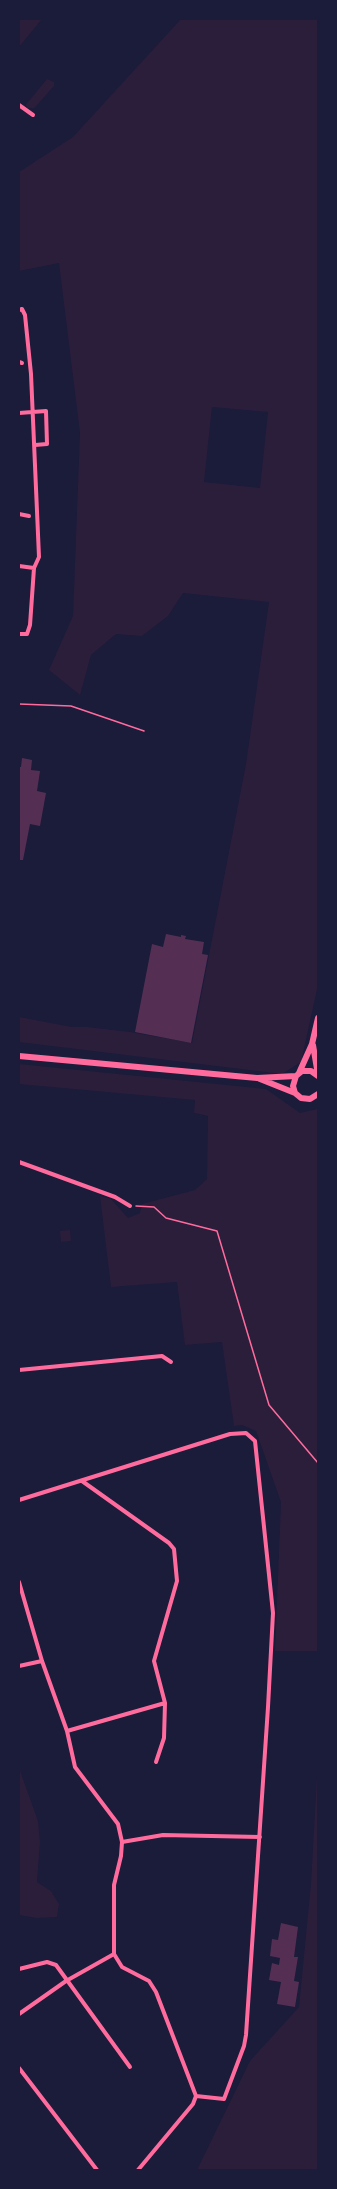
<!DOCTYPE html>
<html>
<head>
<meta charset="utf-8">
<style>
	body { margin:0 }
	#map { position:relative; width:337px; height:2189px; overflow:hidden; background:#1b1b3a; font-family:"Varela Round",sans-serif }
	canvas { display:block }
	.frame { position:absolute; inset:0; border:20px solid #1b1b3a; pointer-events:none }
</style>
</head>
<body>
<div id="map">
<canvas width="337" height="2189"></canvas>
<div class="frame"></div>
</div>
<script>
const c = document.querySelector('canvas').getContext('2d');
c.lineJoin = 'round';
function fill(path, color) { c.fillStyle = color; c.fill(path, 'evenodd'); }
const poly = rows => new Path2D(rows.map(r => 'M' + r).join(''));
function trace(path, color, width, dash) { c.strokeStyle = color; c.lineWidth = width; c.lineCap = dash ? 'butt' : 'round'; c.setLineDash(dash || []); c.stroke(path); }
fill(poly([
	[19,19,42,19,19,47],
	[181,19,318,19,318,985,301,1062,282,1074,19,1042,19,1017,72,1027,87,1027,130,1032,192,1043,246,764,269,602,183,593,168,616,142,636,116,634,91,655,80,695,49,670,73,616,80,433,59,263,19,271,19,172,73,137],
	[212,407,268,412,260,488,204,482],
	[47,79,54,82,54,86,38,104,34,108,28,108,26,105,28,102],
	[19,1064,266,1089,300,1113,318,1109,318,1651,275,1651,281,1502,256,1431,242,1425,234,1426,222,1342,185,1345,177,1282,111,1287,100,1196,111,1199,128,1218,140,1213,142,1204,195,1190,207,1179,208,1116,194,1113,195,1100,19,1084],
	[70,1230,71,1241,61,1242,60,1231],
	[318,1758,318,2170,197,2170,250,2061,299,2007,311,1884],
	[19,1768,38,1821,40,1842,37,1882,51,1891,59,1904,57,1917,37,1918,19,1915]
]), '#2a1e3b');
fill(poly([
	[22,758,32,760,31,770,40,771,37,791,46,793,40,826,30,824,23,860,19,860,19,767,21,767],
	[166,934,181,937,181,935,186,936,185,939,204,942,202,954,208,955,191,1043,135,1032,152,944,163,947],
	[281,1923,298,1927,294,1957,298,1957,294,1981,299,1982,295,2007,277,2004,281,1982,269,1980,272,1963,279,1965,280,1958,270,1956,272,1939,278,1940]
]), '#542f53');
trace(poly([
	[19,704,71,706,144,731],
	[136,1206,154,1207,166,1218,217,1231,269,1405,318,1463]
]), '#ff6b9d', 1.5);
trace(poly([
	[19,105,33,115],
	[19,310,22,309,25,315,31,374,39,557,34,568,30,625,27,634,19,634],
	[19,362,22,363],
	[19,413,46,411,47,444,35,445],
	[19,514,29,516],
	[19,566,34,568],
	[19,1162,115,1197,130,1206],
	[19,1370,162,1356,171,1362],
	[82,1481,169,1543,174,1549,177,1581,154,1661,165,1703,164,1738,156,1762],
	[19,1500,230,1434,246,1433,255,1441,273,1613,268,1707,246,2035,244,2046,224,2099,196,2096],
	[19,1582,42,1661,67,1731,75,1767,118,1824,122,1842,121,1856,114,1885,114,1954,122,1967,149,1981,156,1992,196,2096,193,2104,138,2170],
	[19,1666,42,1661],
	[67,1731,165,1703],
	[122,1842,163,1835,260,1837],
	[19,1969,47,1962,56,1965,130,2067],
	[19,2014,66,1981,114,1954],
	[19,2068,97,2170]
]), '#ff6b9d', 4);
trace(poly([
	[313,1045,318,1075],
	[19,1056,257,1078,296,1076],
	[299,1073,312,1044,318,1018],
	[318,1076,311,1071,302,1071,296,1076,293,1086,295,1093,301,1098,310,1099,318,1094],
	[260,1079,295,1093]
]), '#ff6b9d', 6);
</script>
</body>
</html>
